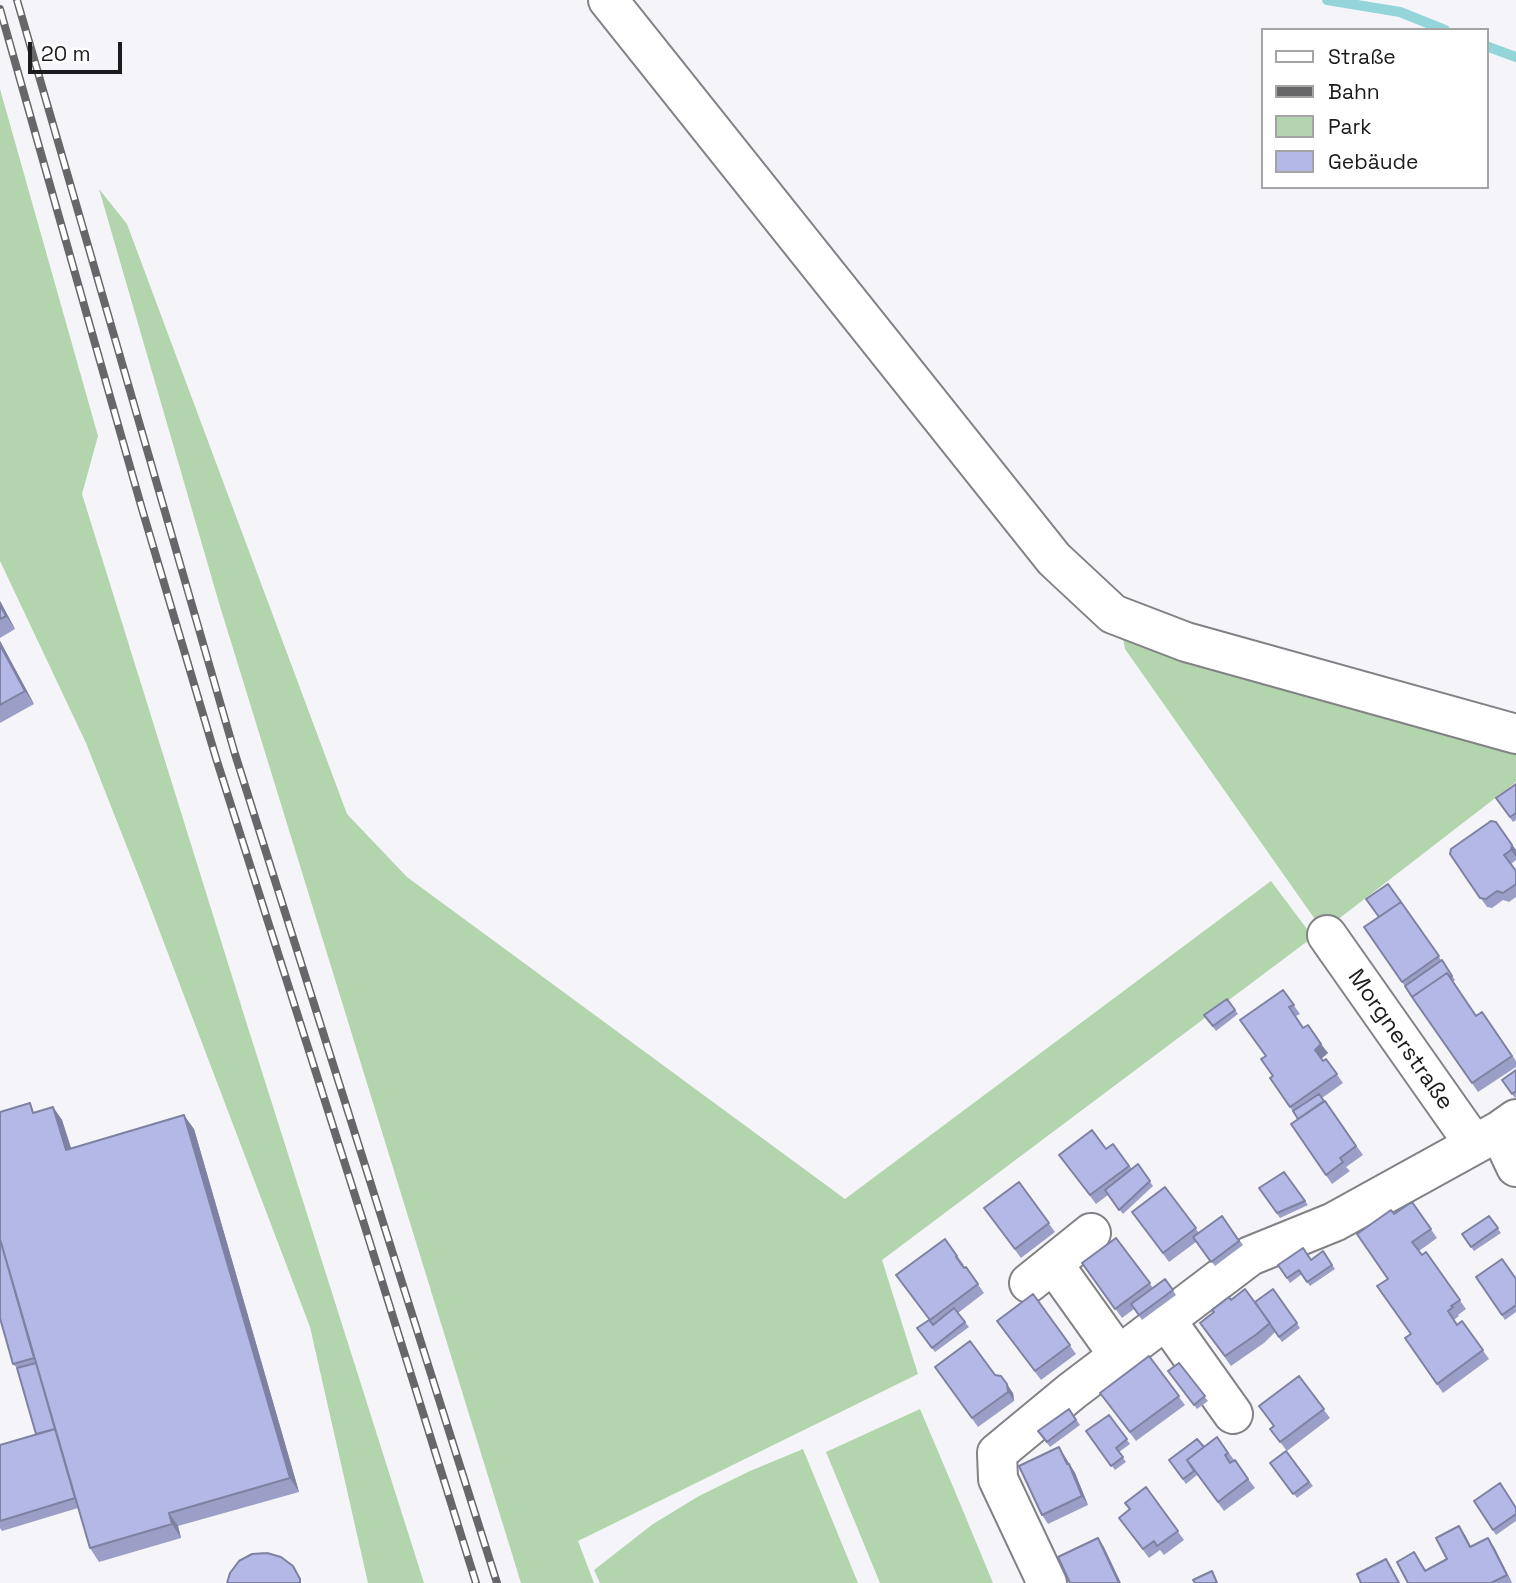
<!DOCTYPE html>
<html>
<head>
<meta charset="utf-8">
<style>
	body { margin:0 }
	#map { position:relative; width:1516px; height:1583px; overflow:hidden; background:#f5f5f9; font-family:"Space Grotesk",sans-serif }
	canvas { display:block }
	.legend { position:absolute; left:1261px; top:28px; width:228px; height:161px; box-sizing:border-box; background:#fff; border:2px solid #a4a4a5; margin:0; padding:9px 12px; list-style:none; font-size:21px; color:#1c1c1e }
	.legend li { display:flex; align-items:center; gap:14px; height:35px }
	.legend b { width:35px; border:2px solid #a4a4a5 }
	.scale { position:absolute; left:28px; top:42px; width:94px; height:32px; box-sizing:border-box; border:4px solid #1c1c1e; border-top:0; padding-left:9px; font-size:21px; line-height:24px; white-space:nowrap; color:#1c1c1e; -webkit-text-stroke:5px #fff; paint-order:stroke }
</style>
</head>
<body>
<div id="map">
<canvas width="1516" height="1583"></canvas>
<ul class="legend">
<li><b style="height:9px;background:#fff"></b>Straße</li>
<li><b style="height:9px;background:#67676a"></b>Bahn</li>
<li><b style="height:19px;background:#b2d5ad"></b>Park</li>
<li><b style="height:19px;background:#b4b8e6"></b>Gebäude</li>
</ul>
<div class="scale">20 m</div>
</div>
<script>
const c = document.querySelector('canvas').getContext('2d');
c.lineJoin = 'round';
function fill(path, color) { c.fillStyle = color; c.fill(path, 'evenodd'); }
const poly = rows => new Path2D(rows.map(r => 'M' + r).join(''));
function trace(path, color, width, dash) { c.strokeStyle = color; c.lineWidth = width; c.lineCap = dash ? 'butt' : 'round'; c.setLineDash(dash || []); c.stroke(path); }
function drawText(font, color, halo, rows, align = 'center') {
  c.font = font + ' "Space Grotesk",sans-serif'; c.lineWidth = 6; c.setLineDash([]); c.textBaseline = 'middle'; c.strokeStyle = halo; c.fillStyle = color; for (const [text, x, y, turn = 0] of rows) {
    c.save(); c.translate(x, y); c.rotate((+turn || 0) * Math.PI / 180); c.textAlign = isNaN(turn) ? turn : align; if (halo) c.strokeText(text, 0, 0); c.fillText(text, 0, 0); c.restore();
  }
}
fill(poly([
	[0,89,98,436,82,494,250,1034,424,1583,368,1583,310,1327,142,885,86,743,0,561],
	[99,189,127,224,347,814,407,877,845,1199,1271,881,1313,937,882,1260,918,1374,578,1541,594,1583,521,1583,219,603],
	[1122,632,1516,750,1516,782,1332,924,1319,925,1125,649],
	[920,1409,954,1489,993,1583,880,1583,826,1452],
	[803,1449,858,1583,600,1583,594,1570,653,1524,699,1496,750,1471]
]), '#b2d5ad');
trace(poly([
	[1327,0,1400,12,1445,30],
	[1486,46,1516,57]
]), '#94d5d9', 10);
const minor = poly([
	[608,0,1054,559,1113,614,1186,642,1516,734],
	[1327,935,1474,1144],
	[1499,1131,1516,1167],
	[1054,1265,1119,1356],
	[1029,1283,1091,1233],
	[1166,1320,1233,1414],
	[1047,1583,998,1479,997,1453,1072,1391,1250,1256,1334,1222,1499,1131,1516,1119]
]);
trace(minor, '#828286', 42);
trace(minor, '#fff', 38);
const rail = poly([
	[17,0,235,754,497,1583],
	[0,9,142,509,216,758,365,1227,476,1583]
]);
trace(rail, '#67676a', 8);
trace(rail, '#fff', 5, [16]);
fill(poly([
	[0,601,15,629,0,638],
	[0,641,34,704,0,723],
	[1516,784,1516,820,1513,822,1496,798],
	[1496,822,1516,850,1516,860,1511,864,1516,871,1516,897,1509,902,1503,900,1492,908,1487,907,1450,854],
	[1407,911,1455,980,1453,982,1476,1015,1482,1012,1516,1061,1516,1067,1478,1092,1364,927],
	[1283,990,1300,1014,1296,1016,1304,1028,1328,1053,1321,1059,1323,1061,1326,1059,1343,1083,1322,1098,1363,1155,1346,1167,1350,1171,1332,1184,1291,1124,1298,1119,1270,1078,1273,1076,1266,1056],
	[1227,999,1238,1014,1216,1031,1204,1015],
	[1516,1070,1516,1097,1515,1098,1502,1080],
	[53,1107,62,1120,71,1149,194,1129,299,1492,178,1526,181,1538,99,1562,90,1548,78,1508,2,1531,0,1528,0,1445,36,1434,17,1368,13,1364,36,1112],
	[1113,1144,1132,1169,1138,1164,1153,1186,1123,1214,1108,1195,1096,1204,1059,1155,1106,1149],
	[1284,1172,1308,1205,1280,1218,1259,1188],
	[1019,1182,1055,1232,1021,1258,984,1208],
	[1165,1187,1199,1233,1222,1216,1243,1245,1215,1266,1196,1242,1169,1262,1132,1212],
	[1412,1202,1437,1238,1419,1251,1422,1255,1426,1252,1466,1309,1458,1315,1459,1316,1454,1320,1457,1325,1462,1321,1489,1359,1443,1393,1405,1338,1411,1334,1394,1214],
	[1489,1216,1501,1233,1474,1251,1462,1234],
	[1116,1238,1153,1288,1165,1279,1176,1295,1142,1320,1134,1309,1122,1318,1082,1263],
	[945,1239,964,1265,962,1266,964,1268,966,1267,984,1293,958,1313,969,1327,935,1352,917,1328,929,1320],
	[1323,1251,1335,1269,1310,1286,1302,1274,1290,1283,1278,1265,1311,1260],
	[1476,1277,1516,1279,1516,1312,1505,1320],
	[1273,1289,1300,1328,1282,1342,1275,1332,1264,1343,1231,1366,1200,1323,1231,1300,1255,1302],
	[1033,1294,1076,1354,1041,1380,997,1321],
	[1149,1356,1185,1405,1136,1441,1100,1393],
	[1179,1363,1208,1401,1197,1409,1168,1371],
	[935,1367,1013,1393,1014,1401,978,1427],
	[1299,1376,1330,1418,1287,1451,1270,1429,1274,1427],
	[1069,1409,1080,1425,1050,1447,1038,1431],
	[1109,1415,1130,1444,1119,1452,1126,1462,1115,1470,1086,1431],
	[1217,1437,1255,1488,1224,1511,1193,1469,1197,1475,1186,1484,1169,1460,1204,1447],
	[1059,1447,1075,1473,1088,1505,1048,1524,1042,1515],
	[1286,1451,1313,1486,1297,1498,1270,1463],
	[1146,1487,1184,1540,1164,1555,1160,1550,1149,1558,1119,1518,1130,1510],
	[1474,1501,1516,1508,1516,1521,1496,1535],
	[1465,1535,1471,1547,1494,1547,1512,1583,1408,1583,1414,1552,1426,1570,1447,1559]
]), '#9b9ec6');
fill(poly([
	[0,601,15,629,6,616,0,605],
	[0,641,34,704,25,691,0,645],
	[1496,822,1516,850,1516,857,1511,850],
	[1321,1044,1328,1053,1321,1059,1315,1050],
	[53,1107,62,1120,76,1163,66,1150],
	[184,1115,194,1129,299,1492,290,1478],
	[1007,1384,1013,1393,1014,1401,1008,1392],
	[1059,1447,1075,1473,1088,1505,1082,1496],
	[169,1513,178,1526,181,1538,172,1524],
	[1459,1526,1465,1535,1476,1556,1470,1547],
	[1098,1538,1104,1547,1121,1583,1119,1583],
	[1488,1538,1494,1547,1512,1583,1507,1575]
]), '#7e81a1');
const building = poly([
	[0,605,6,616,0,619,0,605],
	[0,645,25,691,0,705,0,645],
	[1516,784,1516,813,1510,817,1496,798,1516,784],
	[1491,821,1496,822,1512,845,1511,850,1504,855,1516,871,1516,884,1503,893,1497,891,1486,899,1480,898,1450,854,1451,849,1491,821],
	[1388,884,1401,902,1379,917,1366,899,1388,884],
	[1401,902,1439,956,1402,982,1364,927,1401,902],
	[1442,960,1452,976,1450,977,1447,973,1412,997,1405,986,1442,960],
	[1447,973,1476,1016,1482,1012,1512,1056,1472,1083,1412,997,1447,973],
	[1283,990,1294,1005,1289,1007,1303,1028,1308,1025,1321,1044,1315,1050,1323,1061,1326,1059,1337,1074,1290,1107,1270,1078,1273,1076,1261,1059,1266,1056,1240,1020,1283,990],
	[1227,999,1235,1010,1213,1026,1204,1015,1227,999],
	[1516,1070,1516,1091,1512,1094,1502,1080,1516,1070],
	[1319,1094,1324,1101,1298,1119,1293,1111,1319,1094],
	[1325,1101,1356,1146,1340,1158,1343,1162,1326,1175,1291,1124,1325,1101],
	[30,1103,33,1113,53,1107,66,1150,184,1115,290,1478,169,1513,172,1524,90,1548,0,1239,0,1112,30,1103],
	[1092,1130,1106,1149,1113,1144,1129,1166,1090,1195,1059,1155,1092,1130],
	[1138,1164,1150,1181,1119,1210,1105,1190,1138,1164],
	[1284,1172,1305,1201,1277,1213,1259,1188,1284,1172],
	[1019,1182,1049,1223,1015,1249,984,1208,1019,1182],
	[1165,1187,1196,1228,1163,1253,1132,1212,1165,1187],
	[1412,1202,1431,1229,1412,1242,1422,1255,1426,1252,1460,1300,1451,1306,1453,1307,1448,1311,1457,1325,1462,1321,1483,1350,1437,1384,1405,1338,1411,1334,1377,1286,1388,1279,1357,1234,1391,1210,1394,1214,1412,1202],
	[1222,1216,1239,1241,1211,1262,1193,1237,1222,1216],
	[1489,1216,1498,1228,1471,1247,1462,1234,1489,1216],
	[1116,1238,1150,1283,1115,1309,1082,1263,1116,1238],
	[0,1239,34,1358,13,1364,0,1318,0,1239],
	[945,1239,957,1256,956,1257,964,1268,966,1267,978,1284,930,1320,896,1275,945,1239],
	[1303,1248,1311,1260,1323,1251,1332,1265,1307,1282,1299,1270,1287,1278,1278,1265,1303,1248],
	[1502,1259,1516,1279,1516,1305,1502,1315,1476,1277,1502,1259],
	[1165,1279,1173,1290,1139,1315,1131,1304,1165,1279],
	[1245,1289,1270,1323,1257,1334,1225,1356,1200,1323,1214,1312,1212,1310,1229,1297,1231,1300,1245,1289],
	[1273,1289,1297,1323,1279,1337,1255,1302,1273,1289],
	[1033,1294,1070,1345,1035,1371,997,1321,1033,1294],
	[954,1308,965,1322,932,1348,917,1328,929,1320,933,1325,954,1308],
	[970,1341,995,1375,1001,1376,1007,1384,1008,1392,972,1418,935,1367,970,1341],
	[1149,1356,1179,1396,1130,1432,1100,1393,1149,1356],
	[36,1363,55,1429,36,1434,17,1368,36,1363],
	[1179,1363,1205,1396,1194,1405,1168,1371,1179,1363],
	[1299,1376,1324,1409,1280,1442,1270,1429,1274,1426,1259,1406,1299,1376],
	[1069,1409,1076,1420,1047,1442,1038,1431,1069,1409],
	[1109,1415,1127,1439,1116,1448,1123,1457,1111,1466,1086,1431,1109,1415],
	[55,1429,75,1498,0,1521,0,1445,55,1429],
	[1217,1437,1228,1453,1225,1455,1230,1463,1235,1460,1248,1479,1218,1502,1187,1460,1217,1437],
	[1197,1439,1204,1447,1187,1460,1194,1471,1183,1479,1169,1460,1197,1439],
	[1059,1447,1067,1464,1069,1464,1082,1496,1042,1515,1019,1466,1059,1447],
	[1286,1451,1309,1482,1293,1494,1270,1463,1286,1451],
	[1500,1483,1516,1508,1516,1514,1493,1530,1474,1501,1500,1483],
	[1146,1487,1178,1531,1157,1546,1154,1541,1143,1549,1119,1518,1130,1509,1125,1503,1146,1487],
	[1459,1526,1470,1547,1488,1538,1507,1575,1491,1583,1408,1583,1397,1562,1414,1552,1425,1571,1447,1559,1436,1538,1459,1526],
	[1098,1538,1119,1583,1070,1583,1058,1557,1098,1538],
	[267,1553,281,1557,293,1566,300,1579,300,1583,227,1583,230,1573,239,1561,252,1554,267,1553],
	[1386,1559,1399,1583,1361,1583,1357,1574,1386,1559],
	[1212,1571,1217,1583,1195,1583,1193,1580,1212,1571]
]);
fill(building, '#b4b8e6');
trace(building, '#7e81a1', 2);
drawText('23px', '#1c1c1e', '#fff', [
	["Morgnerstraße",1400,1040,55]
]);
</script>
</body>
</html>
